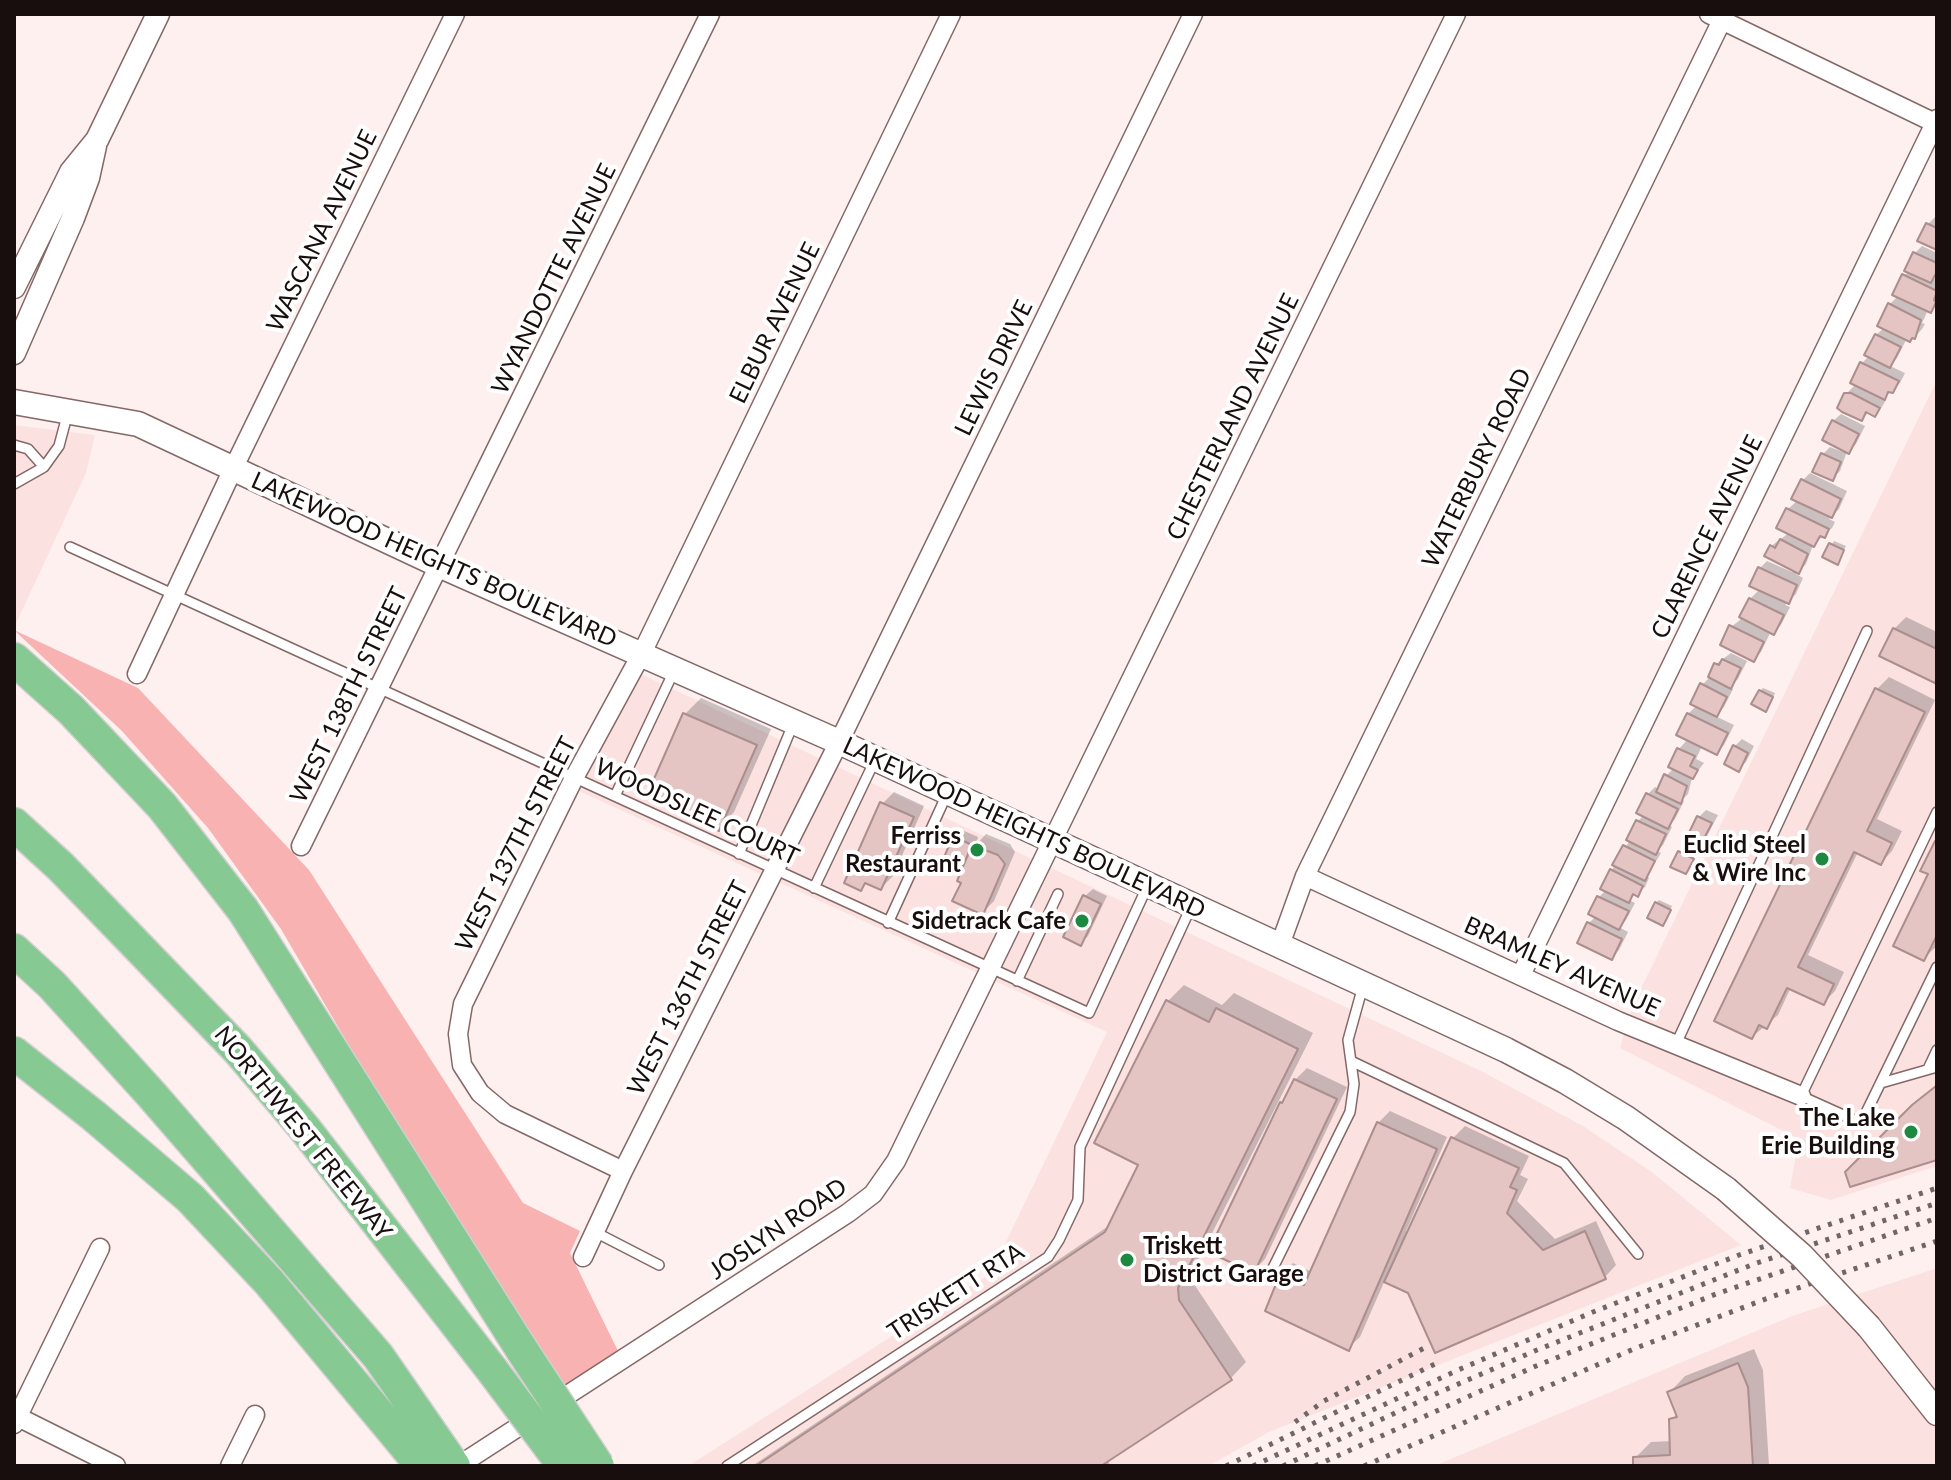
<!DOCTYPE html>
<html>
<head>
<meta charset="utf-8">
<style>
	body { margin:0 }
	#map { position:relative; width:1951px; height:1480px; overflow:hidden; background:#fdf0ef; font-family:Lato,sans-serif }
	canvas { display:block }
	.frame { position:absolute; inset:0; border:16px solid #190e0e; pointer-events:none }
</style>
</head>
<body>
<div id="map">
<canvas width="1951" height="1480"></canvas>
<div class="frame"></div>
</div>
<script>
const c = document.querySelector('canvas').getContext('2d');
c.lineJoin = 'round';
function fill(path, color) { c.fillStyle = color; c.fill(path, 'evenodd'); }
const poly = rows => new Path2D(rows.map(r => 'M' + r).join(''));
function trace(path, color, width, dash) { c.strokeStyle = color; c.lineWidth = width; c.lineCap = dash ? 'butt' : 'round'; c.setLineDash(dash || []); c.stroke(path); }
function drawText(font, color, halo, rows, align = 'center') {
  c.font = font + ' Lato,sans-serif'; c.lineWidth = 8; c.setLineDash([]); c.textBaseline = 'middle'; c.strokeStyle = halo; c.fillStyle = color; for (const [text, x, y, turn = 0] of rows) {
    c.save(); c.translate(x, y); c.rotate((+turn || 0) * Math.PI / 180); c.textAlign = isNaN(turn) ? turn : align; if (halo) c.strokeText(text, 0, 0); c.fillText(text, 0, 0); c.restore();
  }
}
fill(poly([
	[1937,380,1937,1166,1831,1200,1790,1188,1799,1139,1620,1048,1633,1005],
	[14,425,95,435,86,473,14,628],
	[639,673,1483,1072,1583,1126,1652,1172,1741,1245,1269,1432,1208,1466,688,1466,991,1273,1107,1032,579,791],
	[1937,1268,1937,1466,1434,1466,1792,1316]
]), '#fbe2e1');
fill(poly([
	[14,630,138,688,309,870,523,1203,580,1231,570,1253,618,1351,564,1387,365,1073,281,929,208,828,122,731]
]), '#f7b2b1');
fill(poly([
	[1937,215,1937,248,1928,224],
	[1922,246,1937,253,1937,274,1933,278,1937,280,1937,305,1931,311,1928,310,1922,323,1925,324,1922,329,1915,337,1907,338,1897,358,1890,366,1905,373,1900,383,1883,399,1886,400,1882,407,1875,415,1869,412,1862,419,1846,394,1856,384,1862,363,1869,356,1876,335,1885,327,1889,305,1898,296,1904,276,1909,271,1915,253],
	[1841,414,1865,426,1856,444,1846,454,1840,471,1832,479,1823,454,1830,447,1843,452,1844,449,1833,421],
	[1810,473,1847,491,1839,509,1829,519,1835,522,1832,528,1813,545,1806,564,1796,574,1803,578,1796,594,1785,605,1790,607,1781,625,1774,632,1771,631,1761,652,1754,659,1731,627,1740,620,1750,599,1760,589,1760,568,1767,561,1792,572,1793,569,1771,546,1789,533,1788,509,1798,500,1803,480],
	[1834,541,1846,546,1837,562,1825,556],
	[1906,617,1937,632,1937,682,1894,629],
	[1731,653,1747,661,1738,679,1729,687,1733,689,1724,707,1715,716,1734,725,1724,745,1716,753,1702,746,1696,759,1704,763,1692,778,1688,794,1682,800,1684,801,1675,819,1669,825,1672,827,1663,845,1657,851,1661,853,1647,876,1649,878,1645,887,1629,900,1635,903,1626,920,1619,927,1628,932,1619,950,1612,958,1589,923,1596,916,1591,914,1599,897,1606,890,1612,870,1630,840,1638,821,1644,815,1648,794,1655,787,1659,789,1666,776,1674,768,1679,749,1688,739,1688,714,1697,705,1702,685,1711,676,1716,664],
	[1889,677,1935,700,1877,819,1902,831,1892,851,1881,863,1858,852,1808,955,1844,972,1835,991,1823,1003,1791,987,1778,1015,1752,1037,1717,1020,1877,689],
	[1763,688,1775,693,1769,706,1760,691],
	[701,698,771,729,734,812,719,828,685,714],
	[1742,739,1754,746,1746,762,1738,770,1734,747],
	[894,792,924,806,893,876,881,888,867,882,861,888,882,804],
	[1706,810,1718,815,1706,838,1699,846,1699,817],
	[962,830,978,837,976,845,986,834,1010,844,1015,852,994,901,982,913,962,874,943,866,955,838],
	[1937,841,1937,946,1924,958,1930,873,1923,870],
	[1683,849,1695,855,1689,869,1680,852],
	[1093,889,1107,896,1088,936,1080,944,1065,936,1085,896],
	[1659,900,1672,906,1666,920,1656,903],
	[1184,985,1222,1005,1234,993,1313,1033,1193,1271,1194,1284,1246,1362,1231,1378,1107,1460,1111,1466,752,1466,1110,1225,1141,1164,1168,1001],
	[1307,1068,1347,1087,1265,1259,1253,1271,1211,1251,1282,1103,1295,1080],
	[1937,1084,1937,1158,1851,1185,1847,1173],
	[1390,1111,1447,1137,1406,1231,1410,1232,1453,1138,1465,1126,1529,1156,1520,1175,1528,1179,1517,1201,1555,1239,1596,1221,1616,1265,1605,1277,1410,1292,1385,1280,1360,1337,1348,1348,1281,1275,1293,1263,1312,1272,1378,1123],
	[1754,1349,1763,1370,1769,1466,1635,1466,1635,1458,1651,1442,1672,1441,1671,1420,1678,1413,1670,1392,1685,1376]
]), '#0003');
const building = poly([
	[1926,223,1937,228,1937,250,1917,241,1926,223],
	[1913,252,1937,263,1937,276,1935,275,1931,283,1904,271,1913,252],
	[1902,274,1937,291,1934,300,1936,302,1931,313,1892,295,1902,274],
	[1888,303,1921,320,1915,339,1912,338,1910,342,1877,326,1888,303],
	[1875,334,1901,347,1890,368,1864,355,1875,334],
	[1860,362,1899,381,1893,393,1888,392,1885,400,1850,383,1860,362],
	[1844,393,1851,393,1880,408,1875,417,1866,412,1862,421,1842,412,1837,408,1844,393],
	[1832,420,1859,434,1849,454,1822,440,1832,420],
	[1821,453,1841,462,1833,481,1812,472,1821,453],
	[1801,479,1841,499,1832,518,1791,499,1801,479],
	[1786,508,1829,529,1825,538,1820,536,1814,547,1776,528,1786,508],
	[1780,539,1808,554,1799,574,1764,556,1770,545,1775,548,1780,539],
	[1829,543,1844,550,1838,565,1822,557,1829,543],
	[1758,567,1797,585,1789,604,1749,586,1758,567],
	[1749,598,1784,615,1774,635,1739,617,1749,598],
	[1729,625,1764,642,1754,662,1720,645,1729,625],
	[1893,628,1937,649,1937,684,1879,656,1893,628],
	[1722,659,1741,668,1731,689,1708,677,1714,663,1719,665,1722,659],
	[1700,683,1727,697,1717,717,1690,704,1700,683],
	[1875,688,1925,712,1867,831,1892,843,1881,865,1854,852,1798,967,1834,984,1824,1005,1787,988,1767,1029,1759,1025,1752,1039,1714,1021,1875,688],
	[1759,690,1773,697,1766,712,1751,704,1759,690],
	[683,713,757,745,719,831,646,797,683,713],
	[1687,713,1728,733,1717,755,1676,735,1687,713],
	[1733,745,1748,753,1739,772,1724,764,1733,745],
	[1677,748,1695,756,1690,766,1698,770,1693,779,1668,767,1677,748],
	[1664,774,1687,786,1681,804,1656,792,1664,774],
	[1646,793,1678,809,1668,829,1636,813,1646,793],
	[880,802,914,817,881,890,865,883,861,891,844,883,880,802],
	[1697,816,1712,823,1699,848,1685,841,1697,816],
	[1636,820,1666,834,1656,855,1626,840,1636,820],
	[953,836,972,845,959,875,940,867,953,836],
	[1935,841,1937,842,1937,935,1924,961,1893,946,1928,874,1920,871,1935,841],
	[972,845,998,855,1005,864,983,915,952,901,961,883,957,881,972,845],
	[1623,845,1655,861,1645,881,1612,865,1623,845],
	[1678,851,1694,859,1686,874,1670,867,1678,851],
	[1610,869,1643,886,1638,897,1633,894,1629,903,1600,889,1610,869],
	[1083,895,1101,904,1081,946,1063,937,1083,895],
	[1597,896,1629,911,1619,930,1588,914,1597,896],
	[1655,902,1671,910,1663,926,1647,918,1655,902],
	[1587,922,1622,939,1612,960,1577,943,1587,922],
	[1166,1000,1209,1022,1216,1008,1298,1049,1178,1288,1179,1300,1232,1380,1101,1466,756,1466,1105,1232,1138,1165,1094,1143,1166,1000],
	[1294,1079,1337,1099,1254,1273,1208,1252,1280,1102,1282,1103,1294,1079],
	[1936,1086,1937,1160,1850,1187,1845,1172,1912,1105,1936,1086],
	[1377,1122,1437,1149,1349,1351,1265,1311,1280,1274,1304,1285,1377,1122],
	[1451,1137,1519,1168,1510,1187,1517,1190,1507,1213,1543,1250,1585,1231,1606,1279,1435,1353,1408,1293,1384,1282,1451,1137],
	[1738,1363,1748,1387,1753,1466,1633,1466,1633,1457,1670,1455,1669,1419,1677,1417,1667,1392,1738,1363]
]);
fill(building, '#e5c5c4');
trace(building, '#ab8e8d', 2);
const service = poly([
	[14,445,28,449,44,467],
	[14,484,44,467,59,446,68,412],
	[70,547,1089,1013,1147,887],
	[615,796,674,671],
	[1937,812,1801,1096,1861,1123,1937,967],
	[739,854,794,722],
	[814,888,875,760],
	[888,923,947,794],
	[1017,981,1058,894],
	[1676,1044,1867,631],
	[1351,1061,1564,1163,1638,1254],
	[1928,1069,1937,1050],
	[1881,1083,1937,1067],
	[595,1232,659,1265],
	[1269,1276,1350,1112,1354,1084,1348,1040,1363,986],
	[727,1466,1048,1257,1059,1240,1078,1200,1080,1147,1191,907]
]);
const minor = poly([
	[1709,14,1937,124],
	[137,674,233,469,455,14],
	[301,846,710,14],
	[1305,876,1618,1021,1801,1096],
	[1280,945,1305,876,1725,14],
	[1521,975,1937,119],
	[623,1171,505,1114,480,1093,462,1065,458,1034,463,1004,574,778,642,653,951,14],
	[583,1257,623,1171,839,742,1193,14],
	[14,1415,116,1466],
	[14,1424,100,1248],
	[230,1466,255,1415],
	[458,1466,848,1213,873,1194,896,1161,1456,14]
]);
const tertiary = poly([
	[14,287,71,172,97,140,158,14],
	[14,353,73,218,88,178,95,146]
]);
const secondary = poly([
	[14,402,138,424,441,566,839,742,1506,1050,1565,1081,1626,1118,1726,1189],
	[1869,1327,1937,1413]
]);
const motorway = poly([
	[14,659,71,710,162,806,243,910,522,1350],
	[14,824,61,867,238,1050,305,1129,492,1370],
	[14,950,52,985,151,1094,378,1356,454,1466],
	[14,1053,94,1116,190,1198,269,1282,422,1466]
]);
trace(service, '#846867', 12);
trace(minor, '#846867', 21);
trace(tertiary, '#846867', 25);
trace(secondary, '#846867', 27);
trace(motorway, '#d1cfcf', 35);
trace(service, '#fff', 9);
trace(minor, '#fff', 18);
trace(tertiary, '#fff', 22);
trace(secondary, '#fff', 24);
trace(motorway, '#87c993', 32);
trace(poly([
	[1295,1422,1324,1401,1428,1346],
	[1226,1466,1441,1361],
	[1253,1466,1458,1370,1593,1312,1739,1255,1937,1188],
	[1283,1466,1433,1395,1537,1350,1754,1264,1937,1203],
	[1315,1466,1536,1366,1716,1294,1937,1218],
	[1364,1466,1636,1348,1771,1297,1937,1241]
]), '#716565', 5, [4, 8]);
const secondaryBridge = poly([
	[1726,1189,1802,1256,1869,1327]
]);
const motorwayBridge = poly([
	[522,1350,598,1466],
	[492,1370,564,1466]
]);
trace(secondaryBridge, '#846867', 27, []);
trace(motorwayBridge, '#d1cfcf', 35, []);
trace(secondaryBridge, '#fff', 24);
trace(motorwayBridge, '#87c993', 32);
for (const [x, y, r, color] of [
	[977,850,8,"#1d8940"],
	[1822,859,8,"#1d8940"],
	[1082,921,8,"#1d8940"],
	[1911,1132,8,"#1d8940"],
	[1127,1260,8,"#1d8940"]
]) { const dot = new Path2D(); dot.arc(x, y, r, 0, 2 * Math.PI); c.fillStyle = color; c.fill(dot); trace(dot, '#fff', 3); }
drawText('24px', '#190e0e', '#fff', [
	["WASCANA AVENUE",322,231,-64],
	["WYANDOTTE AVENUE",554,279,-64],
	["ELBUR AVENUE",775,323,-64],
	["LEWIS DRIVE",994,368,-64],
	["CHESTERLAND AVENUE",1233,417,-64],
	["WATERBURY ROAD",1477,468,-64],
	["CLARENCE AVENUE",1707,537,-64],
	["LAKEWOOD HEIGHTS BOULEVARD",434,560,24],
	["WEST 138TH STREET",349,695,-64],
	["WOODSLEE COURT",697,812,25],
	["LAKEWOOD HEIGHTS BOULEVARD",1024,828,25],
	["WEST 137TH STREET",516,844,-63],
	["BRAMLEY AVENUE",1562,967,24],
	["WEST 136TH STREET",688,988,-63],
	["NORTHWEST FREEWAY",303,1133,51],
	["JOSLYN ROAD",778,1229,-34],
	["TRISKETT RTA",956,1292,-33]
]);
drawText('bold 24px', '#190e0e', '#fff', [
	["Ferriss",961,836],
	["Restaurant",961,864],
	["Euclid Steel",1806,845],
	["& Wire Inc",1806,873],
	["Sidetrack Cafe",1066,921],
	["The Lake",1895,1118],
	["Erie Building",1895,1146],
	["Triskett",1143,1246,"left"],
	["District Garage",1143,1274,"left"]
], 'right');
</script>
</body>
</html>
